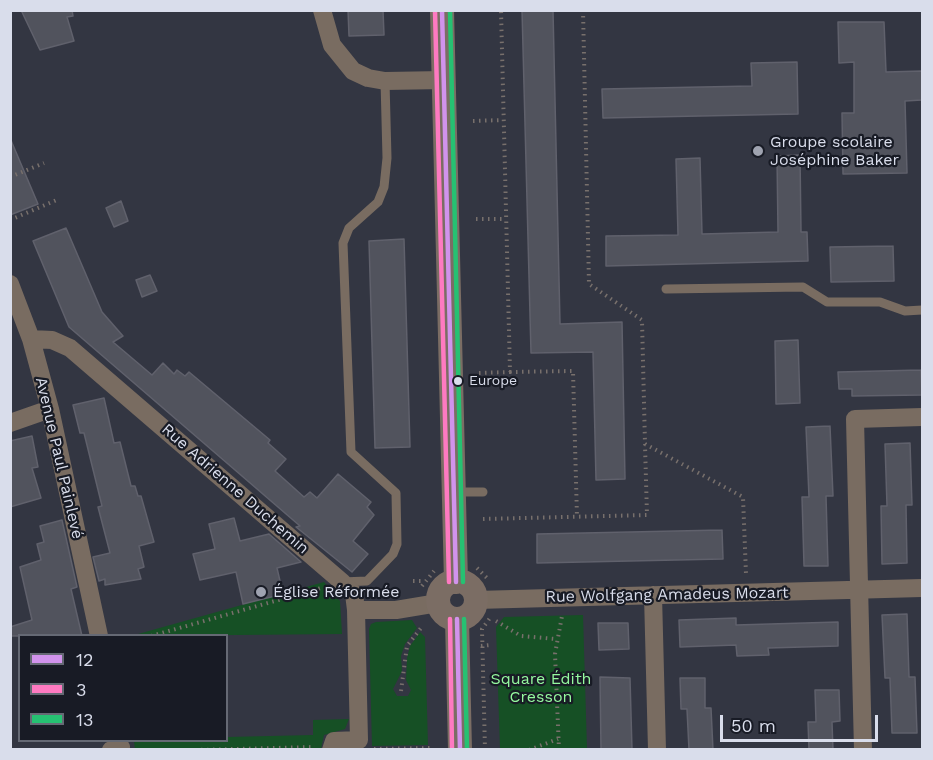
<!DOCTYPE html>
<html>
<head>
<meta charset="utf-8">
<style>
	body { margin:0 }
	#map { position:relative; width:933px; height:760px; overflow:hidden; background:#333642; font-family:"Work Sans",sans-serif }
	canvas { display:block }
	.frame { position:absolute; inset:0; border:12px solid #d9ddeb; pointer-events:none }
	.legend { position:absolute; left:18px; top:634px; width:210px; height:108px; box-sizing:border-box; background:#181b25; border:2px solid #656974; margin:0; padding:8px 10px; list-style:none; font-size:18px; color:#d9ddeb }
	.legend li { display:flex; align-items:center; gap:12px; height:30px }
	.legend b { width:30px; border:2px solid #656974 }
	.scale { position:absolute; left:720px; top:715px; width:158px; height:27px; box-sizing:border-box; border:3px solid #d9ddeb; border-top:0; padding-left:8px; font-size:18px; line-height:21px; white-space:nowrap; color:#d9ddeb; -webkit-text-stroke:4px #181b25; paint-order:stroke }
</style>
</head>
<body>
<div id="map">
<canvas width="933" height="760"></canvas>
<div class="frame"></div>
<ul class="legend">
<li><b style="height:8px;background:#d193ec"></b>12</li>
<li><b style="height:8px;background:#fe7ac1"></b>3</li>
<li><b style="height:8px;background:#26c172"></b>13</li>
</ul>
<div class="scale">50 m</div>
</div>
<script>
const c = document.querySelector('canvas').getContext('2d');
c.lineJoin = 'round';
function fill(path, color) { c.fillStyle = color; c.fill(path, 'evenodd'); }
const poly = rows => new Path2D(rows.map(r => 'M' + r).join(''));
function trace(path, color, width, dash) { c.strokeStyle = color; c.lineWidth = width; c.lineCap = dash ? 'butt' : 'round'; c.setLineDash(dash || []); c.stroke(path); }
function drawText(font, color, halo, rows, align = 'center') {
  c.font = font + ' "Work Sans",sans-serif'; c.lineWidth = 4.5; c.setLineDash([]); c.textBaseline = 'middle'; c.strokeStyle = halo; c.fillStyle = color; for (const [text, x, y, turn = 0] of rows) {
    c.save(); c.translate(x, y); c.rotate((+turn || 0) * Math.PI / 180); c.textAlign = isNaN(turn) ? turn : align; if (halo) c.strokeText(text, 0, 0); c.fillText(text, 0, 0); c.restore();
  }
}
fill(poly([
	[324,582,340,601,342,634,131,636],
	[583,615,587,749,500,749,496,627,504,617],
	[412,620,417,628,405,644,401,656,402,671,393,689,397,696,408,696,411,690,406,680,407,658,410,646,420,632,425,637,428,745,372,746,369,629,371,624,376,622],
	[349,719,345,729,324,735,321,749,135,750,134,741,226,740,227,737,313,735,313,720]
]), '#165025');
const building = poly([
	[21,10,72,10,73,16,67,17,74,41,40,50,21,10],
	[348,10,383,10,384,35,349,36,348,10],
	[522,10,553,10,560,324,622,322,625,479,596,480,593,352,531,353,522,10],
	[838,22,884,22,886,72,922,71,922,100,905,101,907,173,843,174,842,113,854,113,854,62,839,63,838,22],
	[797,62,798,114,603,118,602,89,752,86,751,63,797,62],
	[10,138,38,204,10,215,10,138],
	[800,155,801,232,807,232,808,261,606,266,606,236,678,235,676,159,700,158,702,234,778,232,777,156,800,155],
	[121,201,128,221,114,227,106,208,121,201],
	[66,228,102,312,123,336,113,342,152,375,163,363,174,374,177,370,185,376,189,372,270,440,268,443,286,459,275,471,304,497,310,492,317,498,338,474,371,502,367,507,374,515,353,541,368,554,352,572,296,527,300,526,69,327,33,241,66,228],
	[404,239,410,447,375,448,369,241,404,239],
	[893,246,894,281,831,282,830,247,893,246],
	[150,275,157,291,142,297,136,280,150,275],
	[798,340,800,403,776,404,775,341,798,340],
	[921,370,922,395,852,396,852,389,839,389,838,372,921,370],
	[104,398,114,443,120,442,131,486,135,486,138,496,141,496,154,542,139,546,144,567,138,569,141,579,105,585,105,579,99,581,93,557,110,553,98,507,102,506,84,433,80,433,73,405,104,398],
	[830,426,833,496,826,496,828,566,804,566,802,497,809,497,806,427,830,426],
	[32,436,38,467,32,468,41,498,10,507,10,441,32,436],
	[910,443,912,505,906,505,907,563,882,564,881,506,887,506,885,444,910,443],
	[234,518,240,541,269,534,301,562,277,568,283,594,243,604,236,572,200,580,193,554,215,549,209,524,234,518],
	[62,520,77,587,71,589,82,636,10,636,10,627,32,620,20,567,41,560,37,544,44,542,40,526,62,520],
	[722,530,723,559,537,563,537,534,722,530],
	[907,614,909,677,915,677,917,733,892,733,890,678,885,678,882,615,907,614],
	[736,618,736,625,838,622,838,646,768,648,769,655,737,656,736,645,680,647,679,620,736,618],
	[598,623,628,623,629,649,599,650,598,623],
	[600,677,630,678,632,750,601,750,600,677],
	[680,678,705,678,705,708,711,708,713,750,689,750,687,709,681,709,680,678],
	[815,690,839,690,840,721,832,722,833,750,809,750,808,722,816,722,815,690]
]);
fill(building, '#51535d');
trace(building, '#60616c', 1.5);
trace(poly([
	[583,10,589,284,642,320,645,444,743,497,746,574],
	[473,121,503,120],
	[10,177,44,163],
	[476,219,506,219],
	[10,220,59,199],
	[510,372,573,371,577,517],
	[479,373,510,372,501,10],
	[483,519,647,515,645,445],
	[477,568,489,580],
	[413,581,424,581],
	[422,586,434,571],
	[496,621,521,636,556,639],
	[151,636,321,588],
	[481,646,490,645],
	[401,691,407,646,421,628],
	[374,749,432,748],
	[195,750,315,747],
	[485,750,482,629,490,618],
	[529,750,558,739],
	[559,750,555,654,562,616]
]), '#78706c', 4, [1.5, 4.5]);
trace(poly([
	[666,289,803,287,827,302,880,302,905,311,922,310],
	[456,492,483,492],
	[342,582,367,581,393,554,397,544,396,493,351,452,343,243,349,228,378,202,384,187,387,158,385,81]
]), '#796c61', 9);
trace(poly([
	[322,10,332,45,353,71,368,78,385,81,444,80],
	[10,284,31,339,50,409,99,636],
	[31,339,52,340,70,348,342,582,354,594,356,610,396,610,438,603],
	[10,423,50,409],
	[653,595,657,750],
	[476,600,922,588],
	[111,750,121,747],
	[331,750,334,741,359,740,356,610],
	[863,750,855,419,922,417]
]), '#796c61', 18);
trace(poly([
	[442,10,456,582],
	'438 600a19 19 0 1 1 38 0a19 19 0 1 1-38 0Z',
	[457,619,460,750]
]), '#7b6d64', 24);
trace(poly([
	[442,10,456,582],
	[457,619,460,750]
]), '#d193ec', 4.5);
trace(poly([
	[435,10,449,582],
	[450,619,452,750]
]), '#fe7ac1', 4.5);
trace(poly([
	[450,10,463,582],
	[464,619,467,750]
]), '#26c172', 4.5);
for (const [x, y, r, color] of [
	[758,151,6,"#9fa3b0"],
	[458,381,5,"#d9ddeb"],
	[261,592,6,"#9fa3b0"]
]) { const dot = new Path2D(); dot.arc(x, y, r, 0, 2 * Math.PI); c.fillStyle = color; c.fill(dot); trace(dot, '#181b25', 2); }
drawText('14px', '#d9ddeb', '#181b25', [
	["Europe",469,381]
], 'left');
drawText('16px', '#d9ddeb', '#181b25', [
	["Groupe scolaire",770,142],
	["Joséphine Baker",770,160],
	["Église Réformée",273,592]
], 'left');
drawText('16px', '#d9ddeb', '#181b25', [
	["Avenue Paul Painlevé",59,458,77],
	["Rue Adrienne Duchemin",235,489,41],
	["Rue Wolfgang Amadeus Mozart",667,595,-1]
]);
drawText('16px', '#95f99f', '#181b25', [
	["Square Édith",541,679],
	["Cresson",541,697]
]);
</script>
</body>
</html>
